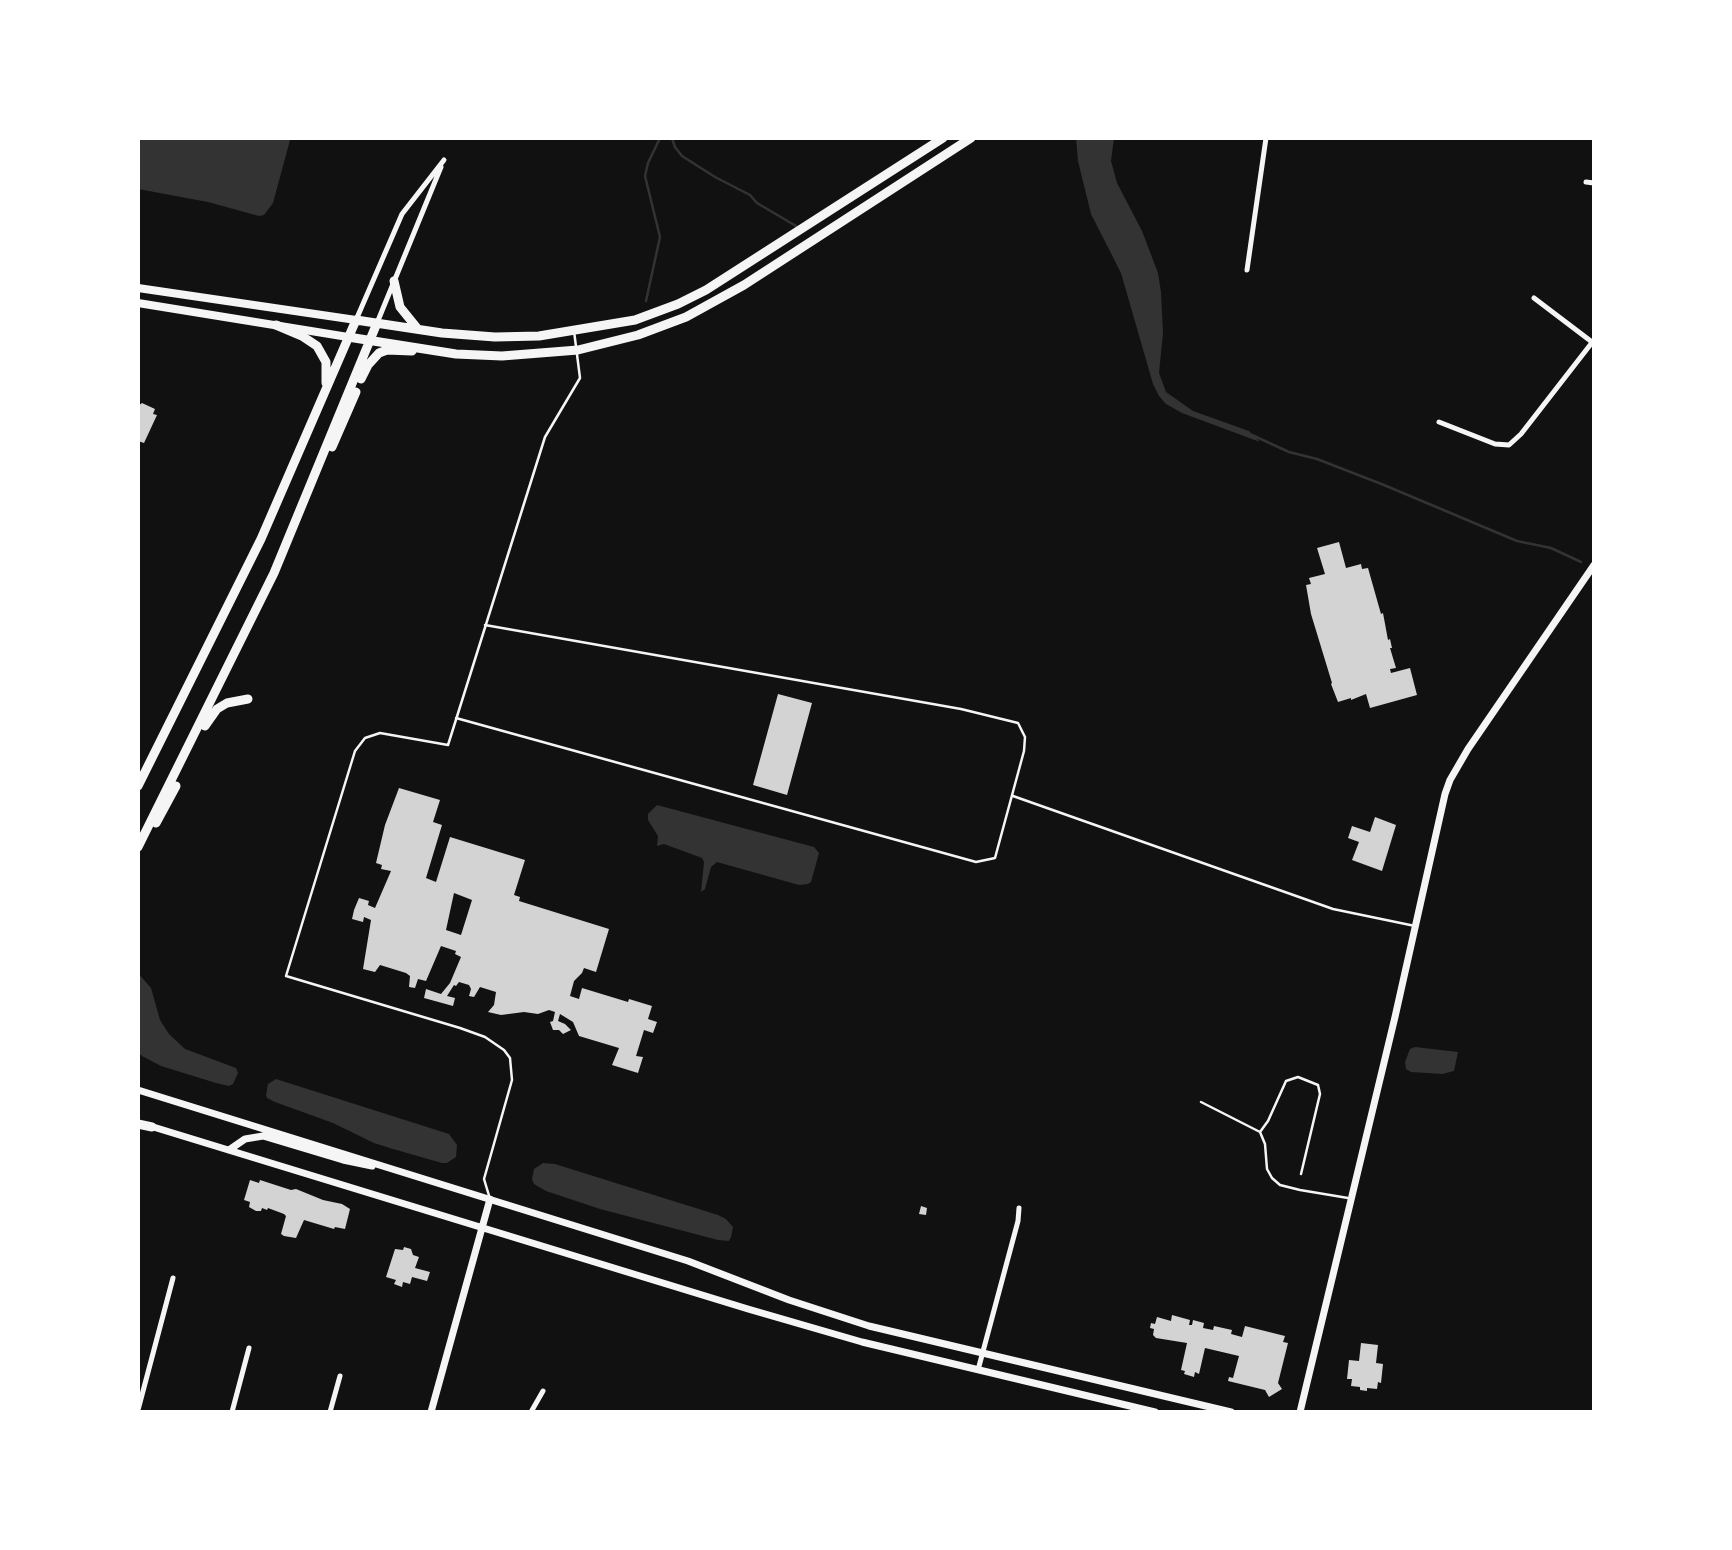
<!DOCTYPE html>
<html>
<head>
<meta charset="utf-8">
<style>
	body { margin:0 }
	#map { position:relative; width:1732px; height:1550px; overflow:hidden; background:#111; font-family:Literata,serif }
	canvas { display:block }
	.frame { position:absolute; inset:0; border:140px solid #fff; pointer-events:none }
</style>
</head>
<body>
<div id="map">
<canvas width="1732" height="1550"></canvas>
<div class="frame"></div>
</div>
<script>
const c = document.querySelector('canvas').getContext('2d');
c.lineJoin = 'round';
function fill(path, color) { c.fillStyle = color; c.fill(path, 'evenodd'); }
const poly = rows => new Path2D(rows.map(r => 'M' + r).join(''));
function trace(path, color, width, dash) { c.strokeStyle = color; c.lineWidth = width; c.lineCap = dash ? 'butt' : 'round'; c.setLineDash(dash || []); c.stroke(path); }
fill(poly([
	[138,138,290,138,290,140,273,203,264,215,259,216,208,202,138,189],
	[1076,138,1114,138,1111,161,1117,183,1142,231,1158,273,1161,292,1163,333,1159,373,1166,392,1193,411,1249,431,1260,442,1182,413,1166,404,1159,396,1153,384,1121,273,1091,214,1078,161],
	[657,805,814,847,819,853,811,882,808,884,799,885,717,862,711,867,705,889,701,892,704,862,702,858,664,844,657,846,658,836,648,820,648,814],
	[138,973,151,988,160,1020,169,1034,185,1049,236,1068,238,1073,233,1084,229,1086,216,1083,161,1066,142,1056,138,1052],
	[1415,1047,1458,1052,1454,1071,1442,1074,1411,1072,1406,1069,1405,1062,1410,1049],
	[276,1079,449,1134,457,1145,456,1157,447,1163,442,1163,393,1149,374,1143,333,1123,275,1102,267,1098,266,1095,268,1084],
	[543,1163,555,1164,718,1215,726,1219,733,1227,731,1237,729,1241,718,1240,600,1209,546,1191,534,1184,532,1179,534,1169]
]), '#333');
trace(poly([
	[672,138,675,147,682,156,715,177,750,195,757,203,796,226],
	[646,301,660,237,645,176,648,163,660,138],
	[1252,435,1289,452,1317,459,1384,485,1517,541,1551,548,1581,562]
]), '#333', 2.5);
fill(poly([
	[142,403,155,409,153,414,157,415,144,443,138,441,138,406],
	[1339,542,1346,568,1361,564,1362,569,1368,568,1381,614,1383,613,1388,640,1390,639,1392,648,1390,648,1396,668,1390,669,1391,673,1410,668,1417,695,1370,708,1366,694,1351,700,1351,698,1338,702,1331,684,1332,683,1311,614,1306,585,1311,584,1309,578,1325,574,1317,548],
	[778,694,812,703,787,795,753,785],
	[399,788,440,800,433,822,442,825,426,878,436,882,450,837,525,860,514,895,520,897,519,901,609,929,596,972,584,968,582,973,574,981,570,996,579,999,582,988,628,1002,629,999,652,1006,648,1019,657,1022,653,1033,644,1030,636,1056,643,1057,638,1073,612,1065,619,1048,579,1036,573,1022,560,1014,558,1021,565,1024,571,1030,563,1034,559,1030,553,1030,550,1022,553,1021,555,1012,549,1010,538,1014,524,1012,501,1015,488,1012,494,1005,496,992,480,987,474,997,469,996,471,989,469,985,459,982,456,986,454,985,447,996,455,998,453,1006,424,998,426,989,441,994,450,983,461,957,455,954,456,951,441,946,426,981,418,979,415,988,409,987,410,976,406,973,380,965,375,972,363,969,371,920,364,917,363,922,352,919,354,910,359,898,369,901,368,905,375,908,391,871,381,869,382,865,376,863,385,825],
	[454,893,472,900,461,935,446,930],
	[1375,817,1396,825,1382,871,1352,860,1359,842,1348,838,1352,826,1370,832],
	[250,1180,259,1183,260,1180,291,1190,296,1189,323,1200,342,1204,350,1209,345,1229,335,1227,334,1229,304,1220,296,1238,284,1236,281,1234,286,1216,284,1214,268,1208,267,1210,262,1208,261,1211,256,1211,249,1207,250,1202,244,1200],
	[921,1206,927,1208,926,1215,919,1214],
	[404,1247,411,1249,413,1255,419,1257,415,1268,430,1272,427,1281,412,1277,410,1284,403,1282,402,1287,394,1284,396,1280,386,1277,395,1249,403,1250],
	[1172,1315,1190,1320,1189,1325,1192,1325,1193,1320,1204,1323,1203,1328,1213,1330,1214,1326,1232,1330,1231,1334,1242,1337,1245,1326,1285,1336,1283,1342,1288,1343,1278,1383,1282,1389,1269,1397,1265,1390,1228,1381,1229,1377,1233,1378,1239,1356,1205,1348,1199,1374,1195,1372,1194,1377,1184,1374,1185,1371,1181,1370,1187,1343,1156,1338,1153,1335,1154,1329,1150,1328,1151,1323,1155,1324,1157,1317,1171,1321],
	[1361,1343,1378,1345,1376,1363,1383,1364,1381,1383,1378,1382,1377,1389,1367,1388,1367,1391,1360,1390,1360,1387,1351,1386,1352,1379,1347,1379,1349,1360,1359,1361]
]), '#d3d3d3');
trace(poly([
	[456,718,976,862,995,858,1024,751,1025,737,1018,723,961,709,485,625],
	[1013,796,1333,909,1415,926],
	[1201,1102,1260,1132,1265,1144,1267,1169,1272,1178,1280,1185,1300,1190,1348,1198],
	[1260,1132,1268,1121,1286,1081,1298,1077,1318,1085,1320,1094,1301,1174],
	[490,1199,484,1179,512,1080,510,1058,504,1050,485,1037,460,1028,286,976,355,751,365,738,380,733,448,745,545,437,580,378,574,331]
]), '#f5f5f5', 2.5);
trace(poly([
	[1586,182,1594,183],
	[1247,270,1266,138],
	[1534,298,1592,342],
	[356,320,402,214,444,160],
	[377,323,441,167],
	[1439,422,1495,444,1509,445,1521,434,1594,340],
	[978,1370,1018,1221,1019,1208],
	[138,1410,173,1278],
	[232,1412,249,1348],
	[330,1412,340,1376],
	[531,1412,543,1391]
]), '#f5f5f5', 5);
trace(poly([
	[138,1090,688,1261,789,1300,869,1326,1231,1412],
	[150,1126,748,1309,862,1342,1155,1412],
	[229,1150,245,1139,263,1136,343,1160,372,1166],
	[431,1412,490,1199],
	[1300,1412,1395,1017,1445,794,1450,780,1468,749,1594,565]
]), '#f5f5f5', 7);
trace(poly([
	[138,288,356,320],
	[138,303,348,337]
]), '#f5f5f5', 8);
trace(poly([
	[394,281,400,307,417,328],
	[276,325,302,336,317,346,326,362,326,383],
	[348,337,456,354,502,356,578,350,638,335,686,317,744,285,971,138],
	[361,379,368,365,379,353,387,350,412,351],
	[332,447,356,392],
	[205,726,217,709,227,703,248,699],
	[138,786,261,539,356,320,442,333,495,337,539,336,635,320,678,304,706,290,943,138],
	[156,823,176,786],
	[138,847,274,573,377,323],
	[138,1124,152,1127]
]), '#f5f5f5', 9);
</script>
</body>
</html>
